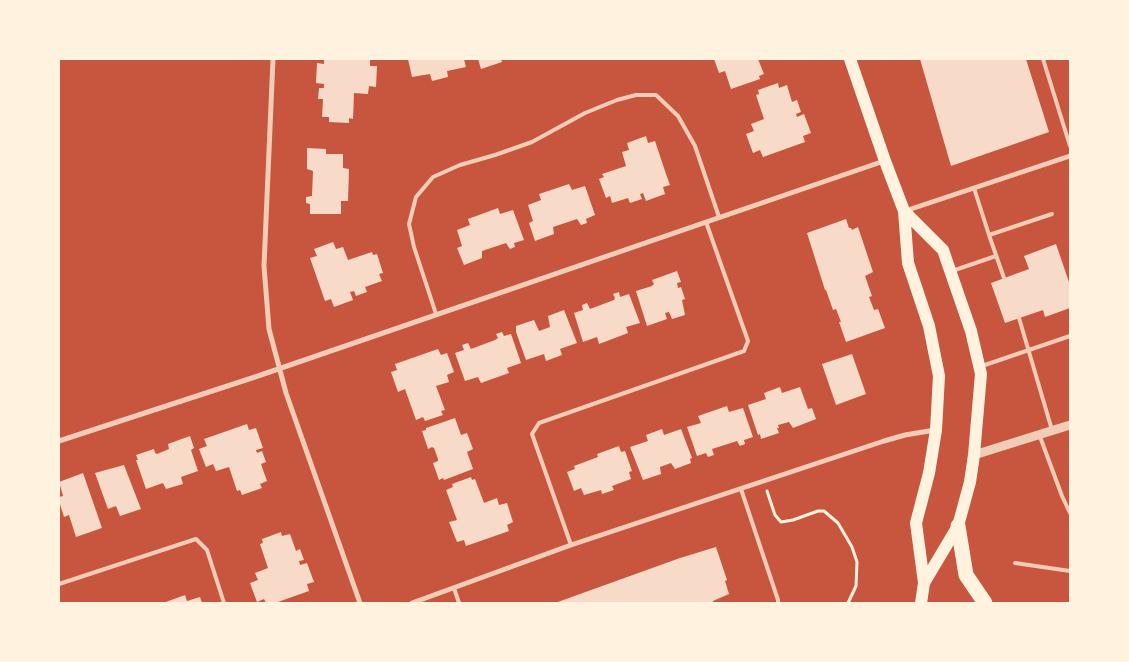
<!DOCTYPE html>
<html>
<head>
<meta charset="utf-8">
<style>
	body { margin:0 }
	#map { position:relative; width:1129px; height:662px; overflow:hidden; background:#c8553d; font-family:Karla,sans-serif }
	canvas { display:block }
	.frame { position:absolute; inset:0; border:60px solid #fff3e0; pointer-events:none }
</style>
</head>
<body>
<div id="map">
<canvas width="1129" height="662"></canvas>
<div class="frame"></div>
</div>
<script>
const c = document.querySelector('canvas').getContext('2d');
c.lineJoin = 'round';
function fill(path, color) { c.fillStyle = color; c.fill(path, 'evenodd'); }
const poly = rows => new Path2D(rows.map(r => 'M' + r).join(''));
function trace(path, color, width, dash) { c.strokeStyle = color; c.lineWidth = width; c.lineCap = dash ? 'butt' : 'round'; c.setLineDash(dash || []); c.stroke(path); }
fill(poly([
	[324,59,370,59,370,66,377,66,376,87,369,86,368,94,354,93,353,119,349,118,349,123,329,122,329,117,322,117,323,99,318,99,319,88,324,88,324,84,316,83,317,63,324,64],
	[408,59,464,59,466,67,447,71,448,77,432,81,430,74,412,77],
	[478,59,501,59,502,62,481,69],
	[714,59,758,59,764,74,759,76,760,79,731,89,725,71,719,73],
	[920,59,1026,59,1049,132,951,166],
	[778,83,779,88,787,85,792,102,797,100,801,112,796,114,797,117,804,114,811,133,803,136,805,142,763,157,760,150,753,153,746,134,754,131,751,124,764,119,756,95,759,94,758,90],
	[646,136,648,143,655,141,666,174,670,185,663,187,665,194,646,201,643,193,640,194,642,199,630,203,628,198,612,203,610,196,606,198,599,179,604,177,602,174,626,166,622,152,629,150,627,143],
	[307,148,326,149,326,154,343,154,343,168,349,169,348,201,341,201,341,214,310,214,310,204,306,203,306,197,312,196,313,171,307,169],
	[569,184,572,190,585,186,595,215,586,219,587,223,581,225,577,219,553,227,554,234,535,241,529,223,533,221,528,205,541,200,539,194],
	[498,208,500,214,513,210,524,240,514,243,515,247,510,249,506,243,482,251,482,258,464,265,457,248,462,246,457,230,470,225,468,219],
	[846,219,849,228,851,228,852,230,858,227,873,272,865,276,872,296,869,297,874,310,878,309,885,328,846,342,839,322,841,322,836,309,833,310,826,290,825,290,807,233],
	[333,242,336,249,343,247,348,260,372,252,373,255,377,254,383,273,379,274,382,281,365,287,367,292,356,296,354,291,350,292,353,300,334,307,331,299,325,301,310,258,317,256,314,249],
	[1056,244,1070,285,1070,308,1045,317,1043,310,1005,323,991,283,1029,269,1024,256],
	[677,271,681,282,677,283,678,288,681,287,685,299,682,300,685,315,672,319,669,312,665,313,667,319,647,326,636,291,652,286,654,284,652,280],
	[619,292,620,297,629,294,640,323,626,327,628,333,599,344,597,337,583,342,574,313,583,310,582,305,587,303,590,309,614,300,615,298,613,294],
	[564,310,577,343,560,349,562,355,546,361,544,354,526,360,516,332,516,326,534,320,539,331,550,327,548,316],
	[502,332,504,336,511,334,521,363,507,368,509,373,481,383,478,377,465,381,455,353,464,350,462,345,468,343,471,349,495,340,498,338,496,334],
	[438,349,441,355,447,353,454,372,447,375,449,382,436,386,445,410,441,411,443,415,425,421,423,417,416,420,405,389,398,392,391,372,397,370,395,364],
	[852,354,866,394,836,405,822,364],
	[780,387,782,393,800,387,808,409,812,408,816,419,793,428,789,422,778,425,779,428,777,428,779,433,761,439,760,434,758,435,748,405,766,399,764,393],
	[727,406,729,412,743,408,753,437,744,440,745,444,740,446,737,441,712,449,714,455,708,457,706,453,697,456,687,427,701,423,698,416],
	[455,418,461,435,467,433,473,449,467,452,473,469,444,480,443,478,439,480,433,463,438,461,438,459,434,448,432,447,428,449,422,431,426,430,426,428],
	[247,424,249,430,256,428,263,448,256,450,257,453,262,451,266,462,261,464,267,481,260,484,262,488,242,495,240,490,237,491,229,467,216,471,213,464,206,467,199,449,207,446,204,439],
	[662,429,664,435,681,429,692,458,690,459,691,463,675,469,671,463,660,467,661,474,643,480,630,447,648,441,646,435],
	[190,436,194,448,191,450,198,471,181,477,183,484,166,489,163,483,146,489,136,460,138,460,136,455,154,449,155,453,157,454,169,449,168,444],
	[619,446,621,452,625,451,632,471,629,472,631,479,612,486,614,490,602,494,601,490,584,495,581,488,574,491,567,472,575,469,574,466,598,457,597,454],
	[124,465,141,509,120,516,116,506,108,509,95,473],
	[83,473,102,528,76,537,69,515,64,517,59,501,59,497,63,496,59,482],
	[471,477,472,480,475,479,484,503,497,498,499,505,507,503,513,522,507,525,509,531,466,546,464,540,457,542,449,522,457,520,446,490,453,487,452,484],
	[281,532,282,536,290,534,296,551,300,549,304,560,299,561,300,565,307,563,314,582,307,584,309,591,275,603,266,603,264,599,257,602,250,583,258,580,255,573,268,568,260,544,263,543,262,539],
	[716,547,727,580,725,581,729,594,713,601,713,602,555,603,680,558],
	[185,595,187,601,200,597,202,603,163,603]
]), '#f7dbc8');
trace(poly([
	[767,491,775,515,781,522,793,520,818,511,824,511,838,523,852,547,857,562,856,586,848,603]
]), '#fff3e0', 3);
trace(poly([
	[1043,59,1070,146],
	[974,188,989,235,1052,214],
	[989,235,1004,278],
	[952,271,996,256],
	[436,314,414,247,409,224,416,197,433,177,460,165,495,155,532,142,585,113,617,100,636,95,656,95,678,116,695,146,719,217],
	[1019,318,1052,430],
	[982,366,1070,336],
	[1039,434,1062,496,1070,513],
	[741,489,778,600,778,603],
	[571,545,532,434,539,423,744,351,748,341,706,222],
	[1015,563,1070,571],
	[59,584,196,539,207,550,224,603],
	[454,588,459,603]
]), '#f1ccb7', 4);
trace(poly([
	[273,59,264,266,269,329,286,393,360,603],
	[905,211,1070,156],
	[59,441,255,377,884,161],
	[412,603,571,545,884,441,905,435,935,430]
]), '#f1ccb7', 5);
trace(poly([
	[974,455,1070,425]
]), '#f1ccb7', 9);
trace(poly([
	[850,59,885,161,904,211,908,263,929,326,939,376,936,430,929,473,916,523,924,583,921,603],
	[904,211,943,250,971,331,981,374,974,455,970,482,958,526,924,583]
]), '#fff3e0', 12);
trace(poly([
	[958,526,966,575,985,603]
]), '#fff3e0', 15);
</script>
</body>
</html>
